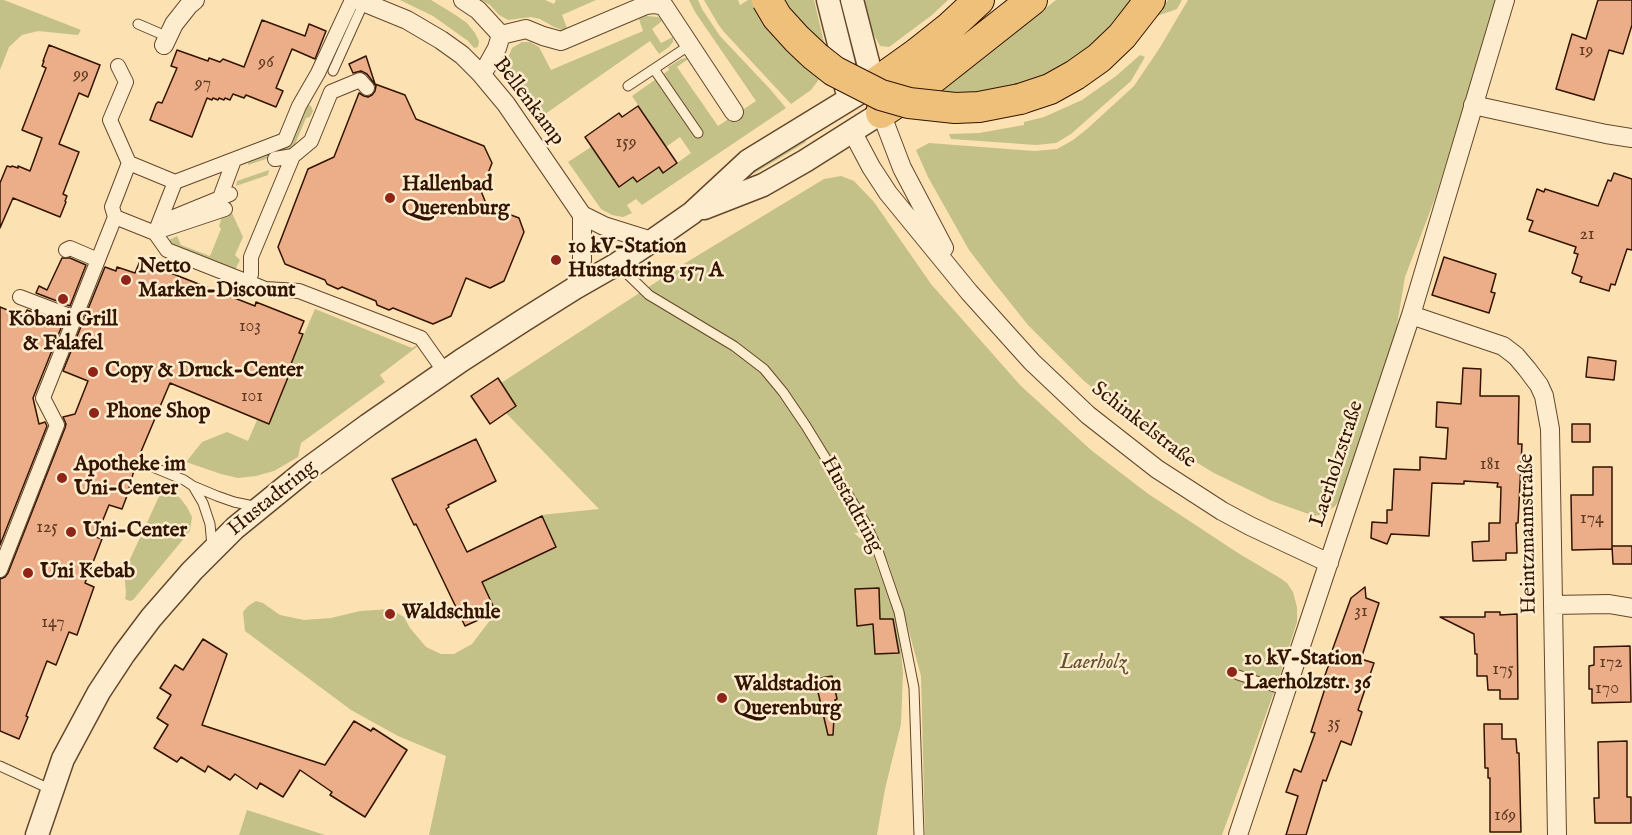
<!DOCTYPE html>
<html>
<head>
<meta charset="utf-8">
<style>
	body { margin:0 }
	canvas { display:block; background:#fce1b2 }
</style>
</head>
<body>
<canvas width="1632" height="835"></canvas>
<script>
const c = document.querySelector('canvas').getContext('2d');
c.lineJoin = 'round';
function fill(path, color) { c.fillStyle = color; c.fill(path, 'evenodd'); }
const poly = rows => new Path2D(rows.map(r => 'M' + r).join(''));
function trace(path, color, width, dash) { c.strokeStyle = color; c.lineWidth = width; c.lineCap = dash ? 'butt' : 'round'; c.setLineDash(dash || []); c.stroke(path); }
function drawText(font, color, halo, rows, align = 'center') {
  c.font = font + ' "IM FELL English",serif'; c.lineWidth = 5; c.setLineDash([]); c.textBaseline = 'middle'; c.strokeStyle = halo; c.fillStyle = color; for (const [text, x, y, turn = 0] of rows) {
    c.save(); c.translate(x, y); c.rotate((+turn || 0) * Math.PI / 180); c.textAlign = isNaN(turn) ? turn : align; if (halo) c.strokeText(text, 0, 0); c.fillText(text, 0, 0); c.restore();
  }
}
fill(poly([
	[0,0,4,0,81,30,78,35,38,31,22,35,9,47,0,70],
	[400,0,431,0,454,14,467,23,475,33,479,41,478,47,474,48,468,41,433,16],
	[481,0,545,0,554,4,556,0,596,0,562,15,567,28,562,30,554,27,540,19,531,17,508,20,499,15,490,5],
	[689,0,698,0,702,9,720,36,770,89,786,108,642,205,636,199,627,205,632,213,623,217,612,215,601,209,568,162,591,147,619,187,633,177,637,182,659,167,663,173,691,153,680,137,666,147,632,96,669,70,668,67,681,59,686,58,688,59,677,67,718,126,756,101,695,12],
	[704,0,738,0,740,5,748,0,814,0,827,55,823,74,811,90,791,104,724,32,718,24],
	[864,0,948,0,932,15,889,47,880,46,872,31],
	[1056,0,1143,0,1067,72,983,95,934,95,969,69],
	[1168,0,1182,0,1177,9,1157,16],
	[1188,0,1497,0,1434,201,1405,277,1395,337,1342,497,1335,506,1324,514,1314,516,1272,501,1214,473,1168,445,1171,442,1145,423,1141,428,1083,380,1028,325,992,280,969,250,928,177,916,150,929,143,1034,151,1057,149,1073,140,1087,129,1134,86,1159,49],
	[646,16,659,17,662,21,652,29,661,43,673,37,673,42,669,47,659,54,650,41,535,121,517,93,500,73,504,67,512,48,522,42,530,42,539,47,551,70,643,31,639,19],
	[1140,55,1145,57,1131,81,1071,134,1056,143,1036,145,951,139,949,134,979,133,1024,125,1024,122,1044,117,1082,100,1116,76],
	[308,105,311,106,313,111,310,117,306,118,294,147,287,152,248,165,249,158,288,142,303,107],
	[802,135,806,142,755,173,752,172,752,168],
	[269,170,268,175,236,186,237,181],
	[841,176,854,181,874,202,931,284,1020,385,1091,450,1147,493,1238,553,1280,578,1287,583,1293,592,1297,607,1297,622,1278,681,1222,835,925,835,921,676,901,602,889,565,874,532,854,533,861,539,866,537,869,544,898,623,903,673,901,724,885,789,877,835,429,835,446,756,398,736,351,710,245,631,243,612,248,606,256,601,263,603,280,615,304,620,331,618,360,611,390,609,404,617,410,628,426,647,441,654,454,654,472,644,497,611,482,582,556,548,541,515,599,509,506,413,516,406,501,383,687,262,824,179],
	[228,212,232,213,243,237,235,255,240,260,236,268,232,270,171,245,169,240,177,236,181,245,210,256,221,229,219,226,223,214],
	[315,309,412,348,417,345,418,346,380,375,385,382,301,443,298,457,274,471,256,476,238,478,221,474,186,462,202,442,227,432,248,441,257,420,269,424,291,370,289,369],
	[163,488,174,493,180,498,187,507,192,517,190,531,133,600,130,601,125,599,126,593,124,572],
	[247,810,325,835,239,835]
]), '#c4c188');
const building = poly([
	[1598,0,1632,0,1632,25,1623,54,1609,50,1594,100,1556,89,1572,34,1586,39,1598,0],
	[262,20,305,36,309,24,326,31,315,59,292,49,276,88,283,91,276,107,246,95,244,98,233,94,230,100,225,98,224,100,219,98,218,100,213,98,212,100,207,98,192,137,150,120,156,104,158,102,162,103,177,68,171,66,177,50,208,61,209,58,220,62,223,59,244,67,262,20],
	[49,45,100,65,88,97,79,93,59,144,79,152,63,194,67,196,65,201,66,202,60,217,13,198,0,228,0,183,7,166,11,167,12,166,18,168,18,166,30,171,42,138,22,130,46,68,42,66,44,61,43,61,49,45],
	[366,56,375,84,405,95,416,119,484,146,492,163,481,191,487,206,519,218,524,232,504,281,490,288,466,278,451,316,433,324,393,308,389,310,377,305,376,301,342,287,338,289,327,284,325,280,285,264,278,247,308,169,334,157,359,93,364,96,368,97,372,95,375,91,376,86,367,74,361,71,353,73,349,64,366,56],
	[638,106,677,163,663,173,659,167,637,182,633,177,619,187,585,137,619,113,622,117,638,106],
	[1614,173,1632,179,1632,250,1627,249,1615,285,1611,284,1609,291,1580,282,1582,277,1572,273,1578,254,1574,253,1576,247,1529,231,1533,221,1527,219,1537,189,1544,192,1545,189,1598,206,1608,180,1611,181,1614,173],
	[1444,257,1496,274,1491,292,1495,293,1489,313,1432,295,1444,257],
	[62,258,70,258,86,265,70,306,36,293,39,286,47,290,62,258],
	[140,261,255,306,256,302,304,321,299,333,303,334,289,369,291,370,269,424,170,383,137,461,129,487,130,488,122,509,109,505,96,537,102,539,85,583,94,587,77,635,69,632,56,665,47,661,26,716,28,717,19,739,0,731,0,579,5,577,8,573,65,428,66,424,63,417,75,414,88,381,63,371,105,267,116,271,117,267,135,273,140,261],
	[0,307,24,317,27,310,63,323,33,398,39,424,45,422,47,426,0,545,0,307],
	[1588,357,1616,361,1614,380,1586,377,1588,357],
	[1463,368,1481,369,1480,396,1519,396,1518,444,1522,444,1518,523,1516,523,1517,553,1506,553,1506,560,1473,561,1472,542,1489,541,1489,523,1500,523,1501,487,1497,487,1498,483,1464,481,1464,484,1432,483,1429,536,1391,534,1387,544,1371,538,1372,522,1387,523,1387,510,1392,510,1394,469,1420,470,1420,457,1446,459,1448,428,1436,427,1437,402,1461,404,1463,368],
	[498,378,516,406,490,424,471,396,498,378],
	[1572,424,1590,424,1590,442,1572,442,1572,424],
	[476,439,496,481,448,505,449,507,446,509,467,552,542,516,556,547,482,582,496,612,465,626,416,524,414,525,392,479,476,439],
	[1593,467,1612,467,1612,549,1572,550,1571,495,1593,495,1593,467],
	[1612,546,1632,546,1632,564,1613,564,1612,546],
	[1365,587,1366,598,1379,603,1361,659,1374,663,1358,710,1362,712,1351,745,1341,741,1326,781,1323,780,1306,835,1286,835,1298,796,1286,792,1294,769,1301,772,1315,733,1311,732,1328,679,1324,678,1329,664,1328,662,1351,598,1365,587],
	[879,588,880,619,893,619,899,653,875,654,873,624,857,626,855,589,879,588],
	[1485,612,1500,612,1500,615,1517,614,1518,699,1500,699,1500,690,1488,690,1487,676,1477,676,1477,654,1475,654,1474,634,1440,617,1485,617,1485,612],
	[203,639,227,654,202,725,325,765,354,721,371,731,373,728,407,750,365,817,330,795,332,792,300,770,283,797,260,783,257,789,235,774,230,780,208,766,205,772,181,757,177,762,154,748,168,725,157,718,171,695,160,688,175,665,183,670,203,639],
	[1630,646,1631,702,1592,703,1592,689,1589,689,1589,666,1594,665,1594,647,1630,646],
	[832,676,837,699,835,700,833,735,828,735,815,679,832,676],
	[1484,724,1502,724,1502,739,1516,739,1517,753,1519,753,1521,832,1490,832,1490,778,1488,778,1488,768,1485,768,1484,724],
	[1627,741,1627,797,1631,797,1631,823,1595,823,1594,798,1599,798,1598,742,1627,741]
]);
fill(building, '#ebae88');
trace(building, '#321400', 1.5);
const service = poly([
	[138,24,168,37],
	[654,69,698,133],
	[333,71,364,2],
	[628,86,690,45],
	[617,264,649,295,734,346,764,369,783,392,806,426,866,524,877,548,899,612,914,688,919,835],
	[143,463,184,480,193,486,217,496,234,502,258,507],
	[193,486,203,503,210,524,212,546],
	[1238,675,1287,691],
	[0,766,52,790]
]);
const pedestrian = poly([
	[118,66,126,82,110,120,129,163,175,182],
	[275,159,293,156],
	[218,203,234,160],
	[115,217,112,207,129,163],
	[159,223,230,194],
	[165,229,225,209],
	[155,233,175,182,285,140,299,106,318,73,352,0],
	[66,250,70,248,98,260],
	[248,282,251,274,251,257,293,156,311,141,331,92,360,80,367,88],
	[20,297,75,318],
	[0,570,57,425,43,398,115,217,155,233,167,250,248,282,265,289,299,291,421,338,445,372]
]);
const minor = poly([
	[358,0,407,20,441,40,462,55,481,74,506,104,582,215,604,226,652,241],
	[463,0,478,10,501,35,526,29,543,36,561,41,646,5,654,4,664,6,734,112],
	[164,45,174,24,189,5,195,0],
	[481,74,487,66,497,48,501,35],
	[1473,105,1606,134,1632,138],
	[881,113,902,168,944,248],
	[852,131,871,167,888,193,969,292,1032,362,1088,415,1157,469,1222,511,1250,526,1329,563],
	[575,288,582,260,582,215],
	[1411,315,1503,346,1516,356,1527,369,1539,385,1544,396,1550,429,1557,835],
	[1553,605,1609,604,1632,608],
	[1238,835,1411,315,1505,0]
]);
const tertiary = poly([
	[828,0,844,64,846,88],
	[704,208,763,185,805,161,881,113,852,0],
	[37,835,63,759,99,692,124,654,151,618,192,571,235,528,305,471,368,425,462,360,524,320,575,288,617,264,652,241,692,213,748,161,874,84]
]);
const trunk = poly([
	[874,84,916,54,950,27,979,0],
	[1020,99,1050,89,1075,75,1099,58,1122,36,1150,0],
	[881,113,932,79,1032,0]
]);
trace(service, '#64472c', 11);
trace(pedestrian, '#64472c', 16);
trace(minor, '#64472c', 20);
trace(tertiary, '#64472c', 25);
trace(trunk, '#321400', 32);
trace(service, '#fdeccd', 9);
trace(pedestrian, '#fdeccd', 14);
trace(minor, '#fdeccd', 18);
trace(tertiary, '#fdeccd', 22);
trace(trunk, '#eec079', 30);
const trunkBridge = poly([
	[767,0,777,17,797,39,815,56,834,71,881,95,909,103,955,108,979,107,1020,99]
]);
trace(trunkBridge, '#321400', 32, []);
trace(trunkBridge, '#eec079', 30);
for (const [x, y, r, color] of [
	[390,198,6,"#8f2418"],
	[556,260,6,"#8f2418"],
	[126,280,6,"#8f2418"],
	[63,299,6,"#8f2418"],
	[93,372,6,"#8f2418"],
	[94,413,6,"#8f2418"],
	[62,478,6,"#8f2418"],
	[71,532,6,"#8f2418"],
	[28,573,6,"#8f2418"],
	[390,614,6,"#8f2418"],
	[1232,672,6,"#8f2418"],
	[722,698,6,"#8f2418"]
]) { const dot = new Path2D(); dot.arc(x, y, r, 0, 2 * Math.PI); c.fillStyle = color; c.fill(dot); trace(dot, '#fdeccd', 2); }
drawText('18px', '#603a22', null, [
	["19",1586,51],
	["96",266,63],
	["99",81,75],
	["97",203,84],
	["159",626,143],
	["21",1587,235],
	["103",250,327],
	["101",252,397],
	["181",1490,465],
	["174",1592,519],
	["125",47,528],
	["31",1361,612],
	["147",53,623],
	["172",1611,663],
	["175",1503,670],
	["170",1607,689],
	["35",1334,724],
	["169",1505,816]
]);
drawText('21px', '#321400', '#fdeccd', [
	["Bellenkamp",528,102,53],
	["Schinkelstraße",1143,426,38],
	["Laerholzstraße",1338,464,-72],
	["Hustadtring",273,499,-39],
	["Hustadtring",851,505,61],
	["Heintzmannstraße",1529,534,-91]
]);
drawText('bold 21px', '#321400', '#fdeccd', [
	["Hallenbad",402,186],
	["Querenburg",402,210],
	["10 kV-Station",568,248],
	["Hustadtring 157 A",568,272],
	["Netto",138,268],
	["Marken-Discount",138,292],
	["Kobani Grill",63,321,"center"],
	["& Falafel",63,345,"center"],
	["Copy & Druck-Center",105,372],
	["Phone Shop",106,413],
	["Apotheke im",74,466],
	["Uni-Center",74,490],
	["Uni-Center",83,532],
	["Uni Kebab",40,573],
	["Waldschule",402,614],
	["10 kV-Station",1244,660],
	["Laerholzstr. 36",1244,684],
	["Waldstadion",734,686],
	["Querenburg",734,710]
], 'left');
drawText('italic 21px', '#655130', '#fdeccd', [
	["Laerholz",1093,664]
]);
</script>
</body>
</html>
